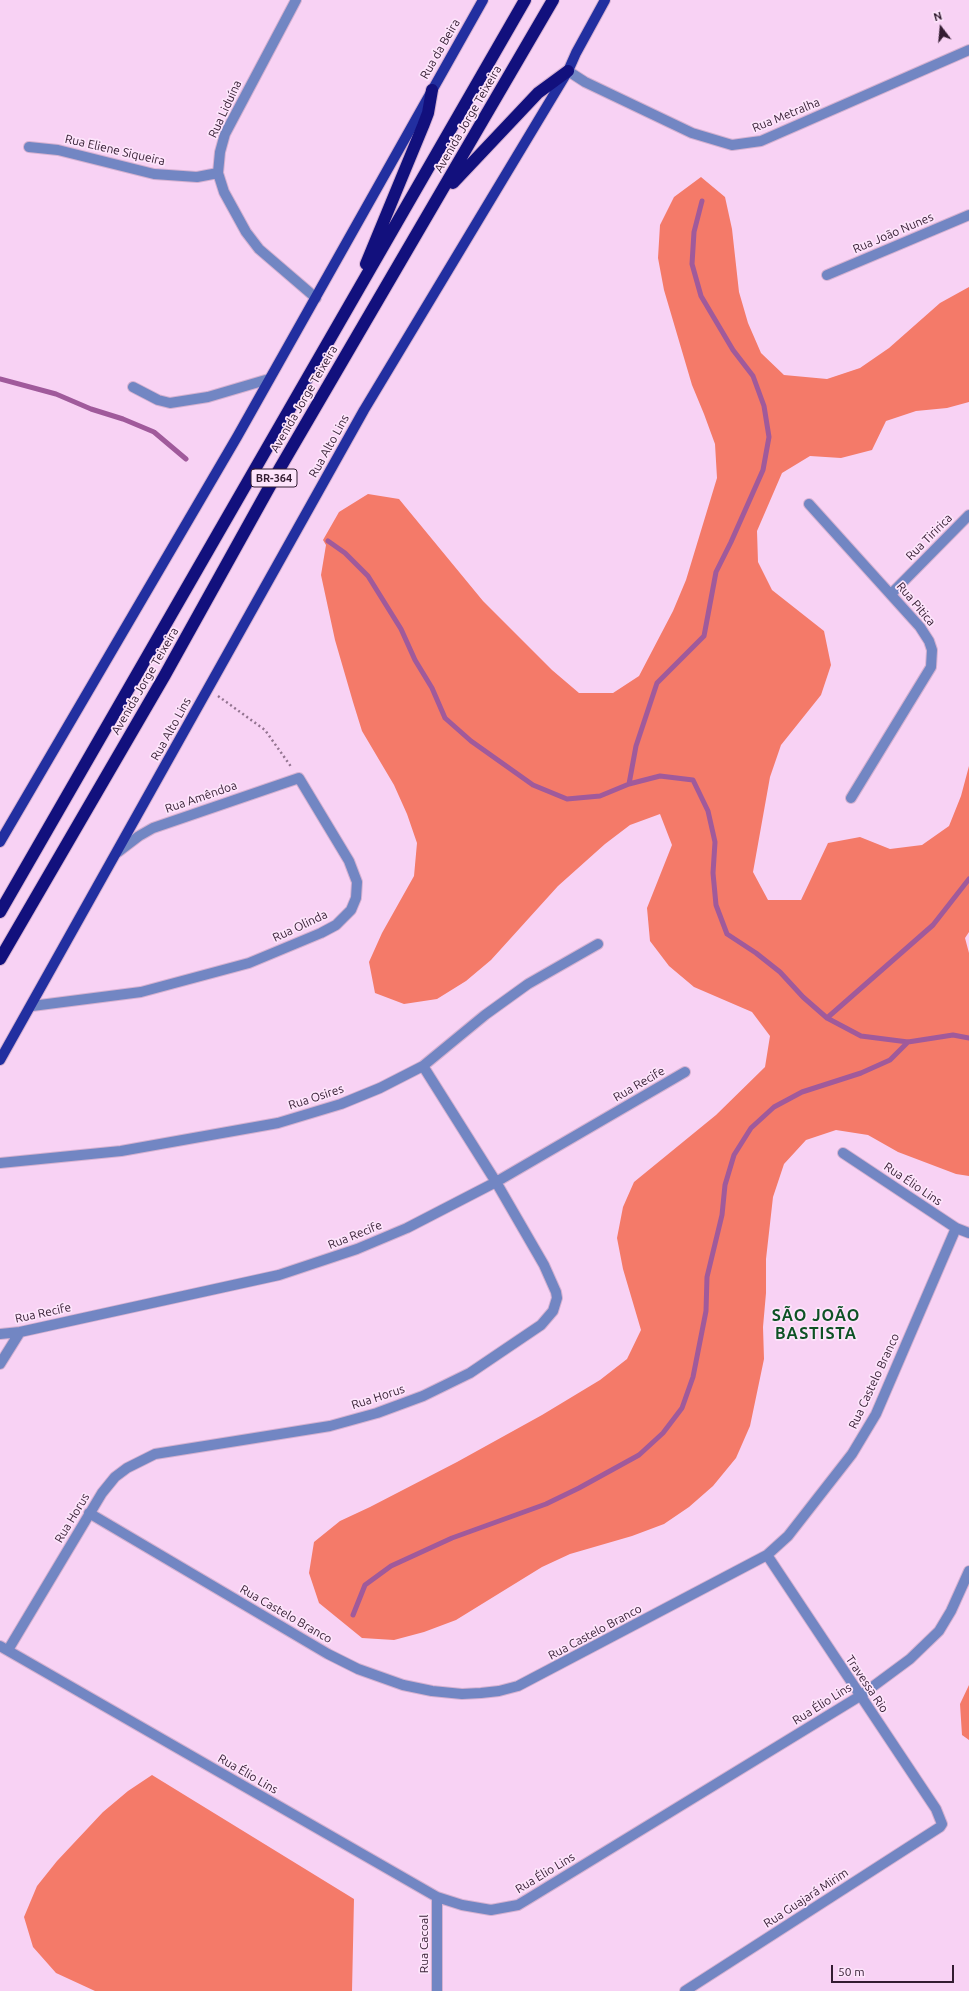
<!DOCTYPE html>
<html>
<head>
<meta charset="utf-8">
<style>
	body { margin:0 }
	#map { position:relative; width:969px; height:1991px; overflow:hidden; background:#f8d2f4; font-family:Ubuntu,sans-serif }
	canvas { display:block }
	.north { position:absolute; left:921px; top:8px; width:40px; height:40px; -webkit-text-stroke:3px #fde4fb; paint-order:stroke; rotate:344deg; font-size:11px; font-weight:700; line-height:16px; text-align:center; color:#331c31 }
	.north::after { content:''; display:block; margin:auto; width:14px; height:18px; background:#331c31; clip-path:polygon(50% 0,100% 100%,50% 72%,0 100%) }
	.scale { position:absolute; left:831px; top:1965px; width:123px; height:18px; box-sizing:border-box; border:2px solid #331c31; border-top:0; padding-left:5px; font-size:12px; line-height:14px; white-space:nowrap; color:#331c31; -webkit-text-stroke:3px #fde4fb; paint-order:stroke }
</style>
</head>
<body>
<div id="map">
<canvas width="969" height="1991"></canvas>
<div class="north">N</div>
<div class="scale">50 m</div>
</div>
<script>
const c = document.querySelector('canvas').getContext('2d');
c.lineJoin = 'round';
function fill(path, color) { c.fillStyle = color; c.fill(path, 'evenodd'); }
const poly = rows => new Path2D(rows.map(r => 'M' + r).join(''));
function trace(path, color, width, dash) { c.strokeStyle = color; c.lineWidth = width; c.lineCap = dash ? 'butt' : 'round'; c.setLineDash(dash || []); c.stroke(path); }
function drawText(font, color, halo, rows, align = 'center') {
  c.font = font + ' Ubuntu,sans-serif'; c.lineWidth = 3.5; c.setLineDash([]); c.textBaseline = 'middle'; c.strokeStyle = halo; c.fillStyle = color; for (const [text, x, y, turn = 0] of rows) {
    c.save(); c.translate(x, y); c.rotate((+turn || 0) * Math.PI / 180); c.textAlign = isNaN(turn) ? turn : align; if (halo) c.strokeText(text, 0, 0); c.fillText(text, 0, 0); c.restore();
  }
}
fill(poly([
	[701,177,725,197,732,229,739,292,748,323,761,353,784,375,827,379,860,368,889,348,940,303,969,287,969,402,947,408,916,411,886,421,872,450,841,458,810,456,782,473,757,531,758,562,772,590,824,631,831,665,821,695,781,745,770,777,753,872,768,900,801,900,828,843,860,837,890,849,922,845,949,826,961,796,969,766,969,932,965,938,969,953,969,1176,956,1174,898,1152,868,1135,836,1130,806,1140,784,1164,773,1197,766,1259,766,1293,763,1327,764,1359,750,1426,736,1458,713,1486,689,1507,664,1524,632,1536,570,1554,542,1567,456,1620,424,1632,394,1640,362,1638,319,1603,309,1573,314,1542,340,1521,370,1507,457,1462,542,1415,600,1380,627,1359,641,1330,623,1269,617,1238,623,1207,634,1182,716,1115,765,1067,770,1036,752,1012,694,987,669,966,650,941,647,908,672,845,660,814,630,825,605,844,558,886,491,960,466,981,437,999,404,1004,375,993,369,962,382,933,414,876,417,843,407,814,394,785,362,731,353,702,335,640,321,575,326,545,323,540,339,512,368,494,399,499,483,601,552,670,579,693,613,693,639,676,673,611,686,580,717,478,715,444,704,414,692,385,664,290,658,258,660,225,674,197],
	[969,1685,969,1740,962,1735,960,1704],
	[152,1775,354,1899,352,1991,95,1991,56,1973,33,1947,24,1917,37,1886,57,1861,103,1812,128,1791]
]), '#f47a69');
trace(poly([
	[0,379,56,394,91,409,123,419,154,432,186,459],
	[328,541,345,553,368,576,401,629,415,660,432,688,445,718,471,741,533,785,567,799,600,796,629,784,660,776,693,780,708,811,715,842,713,873,716,905,727,934,756,953,780,972,803,997,827,1018,861,1036,908,1042,953,1035,969,1038],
	[629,784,636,746,657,683,704,636,716,572,731,542,763,470,769,437,764,406,753,376,733,350,701,296,692,264,694,232,702,201],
	[827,1018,933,925,969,879],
	[353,1615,365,1585,391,1566,452,1538,546,1504,579,1488,639,1455,663,1433,682,1408,693,1377,706,1311,707,1277,722,1215,725,1185,734,1155,751,1128,774,1107,802,1092,861,1073,890,1060,908,1042]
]), '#a05a9b', 5);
const minor = poly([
	[296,0,225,134,220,152,218,173,224,192,246,232,259,249,316,298],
	[568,71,585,82,692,133,732,145,761,141,969,50],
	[29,147,58,150,154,174,197,177,218,173],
	[827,275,969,215],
	[133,387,158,400,170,403,208,397,269,379],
	[809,504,920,627,929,641,932,650,931,667,851,798],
	[891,594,969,515],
	[32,1006,141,992,249,963,321,933,336,925,351,910,356,898,357,882,349,861,299,778,153,828,139,836,118,852],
	[843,1153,956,1228,969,1233],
	[0,1163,121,1151,278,1123,341,1104,380,1088,423,1066,485,1015,528,984,598,944],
	[0,1334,20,1332,279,1275,357,1249,407,1228,496,1182,685,1072],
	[0,1364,20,1332],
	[89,1513,328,1654,358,1669,403,1685,432,1691,462,1694,481,1693,499,1691,518,1686,767,1555,788,1536,852,1454,876,1414,956,1228],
	[0,1646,437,1897,462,1905,491,1910,518,1905,528,1899,860,1696,910,1659,939,1631,951,1611,969,1571],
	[8,1650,102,1493,115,1477,127,1468,155,1454,330,1426,377,1413,423,1396,470,1373,541,1325,553,1311,557,1298,556,1292,544,1265,496,1182,423,1066],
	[437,1897,437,1991],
	[685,1991,940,1827,942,1824,936,1809,767,1555]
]);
const major = poly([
	[0,842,237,437,483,0],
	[0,1060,364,410,568,71,576,53,605,0]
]);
const highway = poly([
	[453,183,538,93,568,71],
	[366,264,423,126,428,113,432,90],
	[0,912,525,0],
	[0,959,165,675,280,468,553,0]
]);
trace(minor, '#d5b1d1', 12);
trace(major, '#d5b1d1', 12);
trace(highway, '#d5b1d1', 14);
trace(poly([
	[218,696,265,730,292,768]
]), '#937490', 2.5, [2, 3]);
trace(minor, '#7286c3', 10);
trace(major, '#222fa0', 10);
trace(highway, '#12107d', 12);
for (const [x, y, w] of [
	[274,478,46]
]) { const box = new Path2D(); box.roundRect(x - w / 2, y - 9, w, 18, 3); c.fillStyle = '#fde4fb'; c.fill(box); trace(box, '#331c31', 1); }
drawText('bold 11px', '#331c31', null, [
	["BR-364",274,478]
]);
drawText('12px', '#331c31', '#fde4fb', [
	["Rua da Beira",440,49,-60],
	["Rua Liduína",225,109,-65],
	["Rua Metralha",786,115,-22],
	["Avenida Jorge Teixeira",468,119,-60],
	["Rua Eliene Siqueira",115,150,13],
	["Rua João Nunes",893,233,-23],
	["Avenida Jorge Teixeira",304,399,-60],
	["Rua Alto Lins",329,446,-61],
	["Rua Tiririca",929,537,-45],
	["Rua Pitica",916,604,50],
	["Avenida Jorge Teixeira",145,681,-60],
	["Rua Alto Lins",171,729,-61],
	["Rua Amêndoa",201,797,-19],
	["Rua Olinda",300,926,-25],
	["Rua Recife",639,1084,-30],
	["Rua Osires",316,1097,-18],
	["Rua Élio Lins",913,1184,34],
	["Rua Recife",355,1235,-22],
	["Rua Recife",43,1313,-12],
	["Rua Castelo Branco",874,1381,-65],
	["Rua Horus",378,1397,-18],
	["Rua Horus",72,1518,-59],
	["Rua Castelo Branco",286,1614,30],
	["Rua Castelo Branco",595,1632,-28],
	["Travessa Rio",867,1684,56],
	["Rua Élio Lins",822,1704,-32],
	["Rua Élio Lins",248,1774,30],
	["Rua Élio Lins",545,1873,-31],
	["Rua Guajará Mirim",806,1898,-33],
	["Rua Cacoal",424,1944,-90]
]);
c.letterSpacing = '1px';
drawText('bold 16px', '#0d5225', '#fde4fb', [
	["SÃO JOÃO",816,1316],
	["BASTISTA",816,1334]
]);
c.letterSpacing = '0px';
</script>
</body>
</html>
